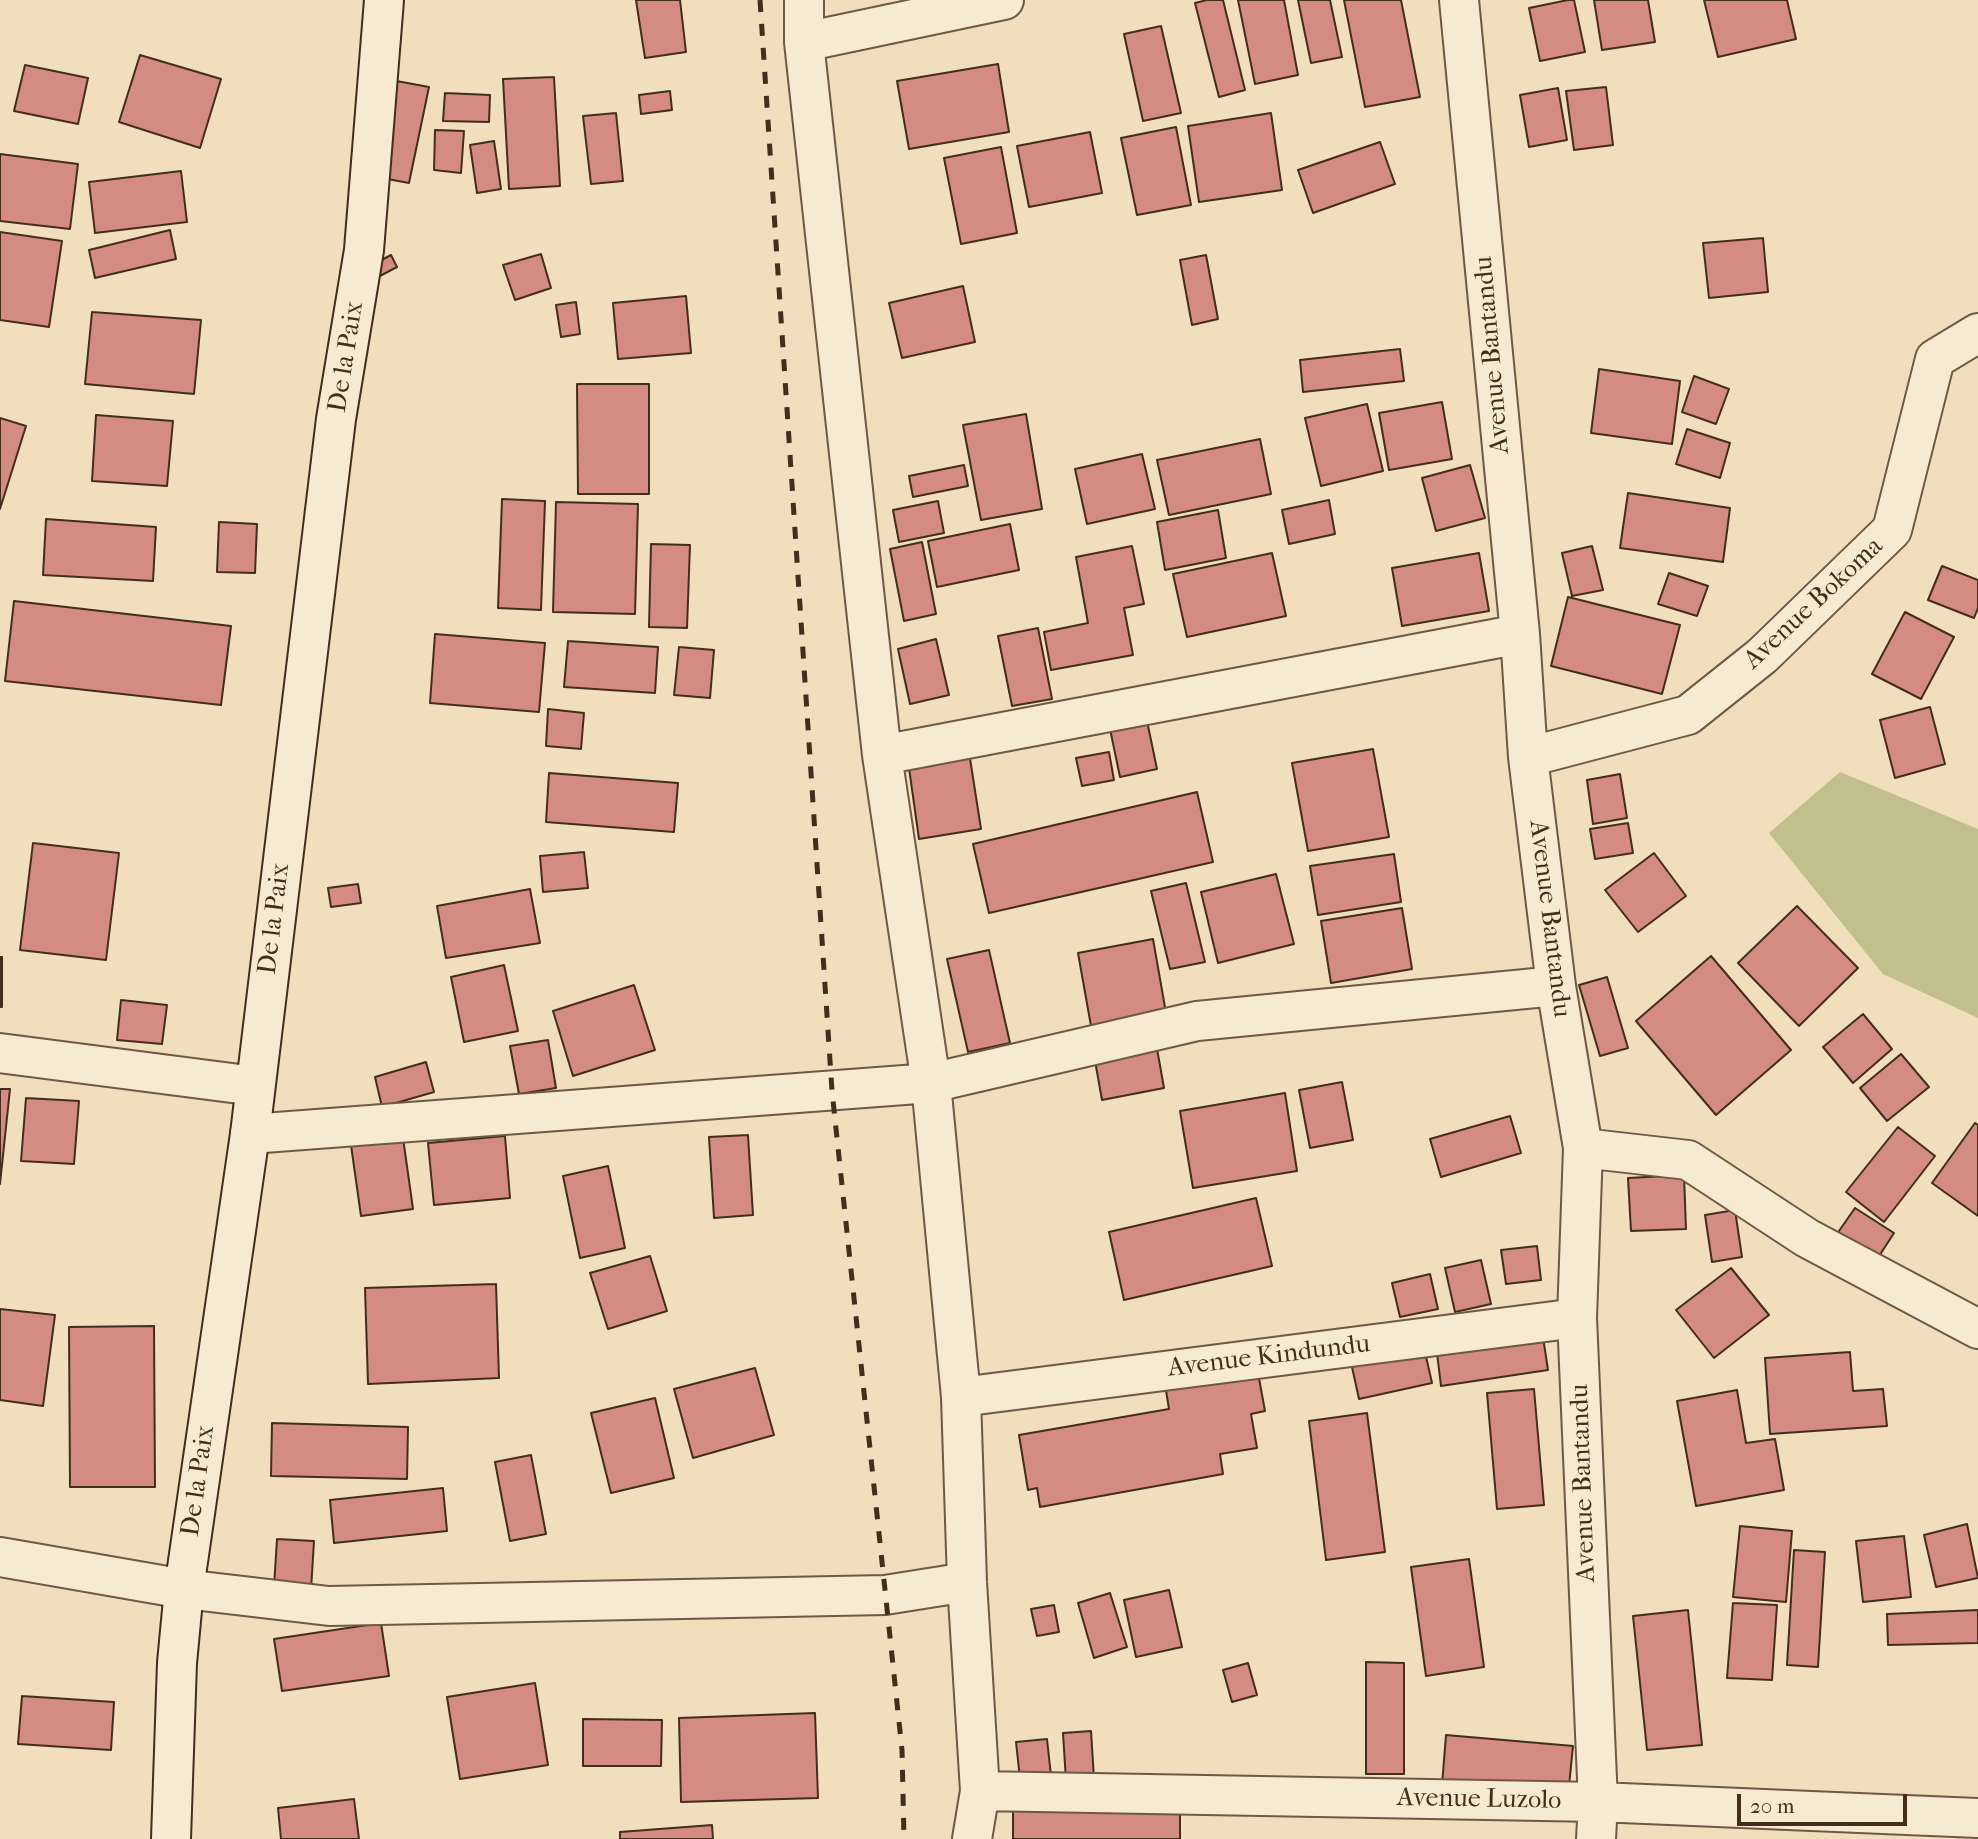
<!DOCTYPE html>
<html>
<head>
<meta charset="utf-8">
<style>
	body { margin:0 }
	#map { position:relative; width:1978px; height:1839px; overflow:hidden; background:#f1debc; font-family:"IM FELL French Canon",serif }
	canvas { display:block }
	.scale { position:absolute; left:1737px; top:1794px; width:170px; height:32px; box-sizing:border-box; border:4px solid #442d1c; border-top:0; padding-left:9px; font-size:21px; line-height:24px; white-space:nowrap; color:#442d1c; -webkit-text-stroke:5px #f6ead3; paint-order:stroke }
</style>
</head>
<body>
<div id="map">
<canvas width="1978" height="1839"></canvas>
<div class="scale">20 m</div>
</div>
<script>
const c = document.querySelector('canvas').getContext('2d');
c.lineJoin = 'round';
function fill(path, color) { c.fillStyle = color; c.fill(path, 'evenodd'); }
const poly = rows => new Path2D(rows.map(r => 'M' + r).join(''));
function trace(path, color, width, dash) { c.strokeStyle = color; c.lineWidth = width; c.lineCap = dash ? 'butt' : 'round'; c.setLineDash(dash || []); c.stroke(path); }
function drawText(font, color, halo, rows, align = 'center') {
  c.font = font + ' "IM FELL French Canon",serif'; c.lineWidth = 5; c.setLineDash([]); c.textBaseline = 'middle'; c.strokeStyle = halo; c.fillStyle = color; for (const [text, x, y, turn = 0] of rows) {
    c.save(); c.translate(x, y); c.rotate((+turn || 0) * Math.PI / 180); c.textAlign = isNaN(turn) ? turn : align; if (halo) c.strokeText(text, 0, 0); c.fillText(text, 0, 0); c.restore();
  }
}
fill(poly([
	[1840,772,1978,829,1978,1018,1883,974,1769,833]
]), '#c1bf8c');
const building = poly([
	[636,0,680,0,686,52,645,58,636,0],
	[1207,0,1223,0,1245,90,1219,97,1195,3,1207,0],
	[1238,0,1284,0,1298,75,1255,84,1238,0],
	[1298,0,1330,0,1342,57,1311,63,1298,0],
	[1344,0,1401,0,1420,97,1365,107,1344,0],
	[1568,0,1574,0,1585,52,1540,61,1529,8,1568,0],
	[1594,0,1648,0,1655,42,1602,50,1594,0],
	[1704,0,1787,0,1796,39,1718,57,1704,0],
	[1161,26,1181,113,1143,121,1124,34,1161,26],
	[140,55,221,79,200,148,119,122,140,55],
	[998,64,1009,132,909,149,897,81,998,64],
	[25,65,88,78,78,124,14,111,25,65],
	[554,77,560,186,509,189,503,79,554,77],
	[391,80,429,87,409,183,371,176,391,80],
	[1606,87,1613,145,1574,150,1566,91,1606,87],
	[1558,88,1567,140,1529,147,1520,95,1558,88],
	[670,91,672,110,641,114,639,95,670,91],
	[445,93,490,95,489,122,443,121,445,93],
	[616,113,623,181,591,184,583,116,616,113],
	[1271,113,1282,190,1199,202,1188,126,1271,113],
	[1176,127,1191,205,1137,215,1121,138,1176,127],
	[435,130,464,131,461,173,434,170,435,130],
	[1090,132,1102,193,1029,207,1017,146,1090,132],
	[494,141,501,189,477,193,470,145,494,141],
	[1380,142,1395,184,1313,213,1298,170,1380,142],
	[1001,147,1017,233,961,244,944,158,1001,147],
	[0,154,78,164,70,229,0,221,0,154],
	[181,171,187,222,95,233,89,182,181,171],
	[170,230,176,259,95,278,89,250,170,230],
	[0,232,62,241,49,327,0,320,0,232],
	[1763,238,1768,292,1709,298,1703,243,1763,238],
	[541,254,551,288,515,300,503,265,541,254],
	[391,255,397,267,378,277,372,265,391,255],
	[1206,255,1218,319,1192,325,1180,260,1206,255],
	[963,286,975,342,902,358,889,303,963,286],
	[686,296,691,353,618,359,613,303,686,296],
	[576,302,580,334,561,337,556,305,576,302],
	[92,312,201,320,194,394,85,384,92,312],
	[1400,349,1404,381,1303,392,1300,360,1400,349],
	[1599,369,1680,381,1672,444,1591,433,1599,369],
	[1694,376,1729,389,1716,424,1682,412,1694,376],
	[577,384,649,384,649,494,578,494,577,384],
	[1442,402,1452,459,1389,470,1379,413,1442,402],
	[1367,404,1383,471,1321,486,1305,418,1367,404],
	[1026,414,1042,509,981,520,963,425,1026,414],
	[96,415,173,421,167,486,92,481,96,415],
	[0,418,26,426,0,509,0,418],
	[1687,429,1730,443,1720,478,1676,464,1687,429],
	[1260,439,1271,494,1169,515,1157,460,1260,439],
	[1142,454,1155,509,1087,524,1075,469,1142,454],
	[964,465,968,486,913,497,909,476,964,465],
	[1470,465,1485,518,1436,531,1422,478,1470,465],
	[1628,493,1730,508,1723,562,1620,548,1628,493],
	[502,499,545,501,541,610,498,608,502,499],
	[1329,500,1335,534,1289,544,1282,510,1329,500],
	[938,501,944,533,899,542,893,510,938,501],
	[556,502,638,504,635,614,553,612,556,502],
	[1218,510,1226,558,1165,570,1157,522,1218,510],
	[46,519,156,527,153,581,43,575,46,519],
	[219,522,257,524,255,573,217,572,219,522],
	[1010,524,1019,570,937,587,928,541,1010,524],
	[922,542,936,614,904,621,890,549,922,542],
	[651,544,690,545,687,628,649,627,651,544],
	[1132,546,1144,604,1124,608,1133,655,1051,670,1044,632,1088,623,1076,557,1132,546],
	[1592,546,1603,590,1572,596,1562,553,1592,546],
	[1272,553,1286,616,1187,637,1173,574,1272,553],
	[1479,553,1489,611,1402,626,1392,568,1479,553],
	[1942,566,1978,580,1978,608,1974,618,1928,600,1942,566],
	[1669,573,1708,586,1697,616,1658,604,1669,573],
	[1568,597,1680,625,1662,694,1551,666,1568,597],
	[14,601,231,626,221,705,5,681,14,601],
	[1905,612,1954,637,1921,699,1872,674,1905,612],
	[1038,628,1052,699,1012,706,998,636,1038,628],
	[435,634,545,643,539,712,430,703,435,634],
	[936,639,949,695,910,704,898,649,936,639],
	[568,641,658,647,655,693,564,687,568,641],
	[679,647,714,650,710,698,674,695,679,647],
	[1930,707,1945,764,1895,778,1880,720,1930,707],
	[548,709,584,713,581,749,546,746,548,709],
	[1147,721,1157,769,1120,777,1110,729,1147,721],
	[1373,749,1389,837,1308,851,1292,763,1373,749],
	[969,752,981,829,919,839,908,761,969,752],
	[1109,752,1114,780,1082,786,1076,758,1109,752],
	[549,773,678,783,674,832,546,822,549,773],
	[1620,774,1627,818,1593,824,1587,780,1620,774],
	[1197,792,1213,862,989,913,973,844,1197,792],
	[1628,823,1633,853,1595,859,1590,829,1628,823],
	[33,843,119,853,106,960,20,950,33,843],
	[584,852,588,888,543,892,540,856,584,852],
	[1654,853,1686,896,1638,932,1605,890,1654,853],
	[1394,854,1401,902,1318,915,1310,866,1394,854],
	[1276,874,1294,944,1218,963,1201,892,1276,874],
	[1186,883,1205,962,1170,969,1151,891,1186,883],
	[358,884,361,903,331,907,328,888,358,884],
	[530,889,540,943,446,958,437,906,530,889],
	[1797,906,1858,968,1799,1026,1738,963,1797,906],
	[1402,908,1412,969,1331,983,1321,921,1402,908],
	[1153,939,1166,1013,1091,1026,1078,953,1153,939],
	[989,950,1010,1043,968,1052,947,959,989,950],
	[1711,956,1791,1050,1716,1115,1636,1021,1711,956],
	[0,957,2,957,2,1007,0,1007,0,957],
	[504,965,518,1031,464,1042,451,977,504,965],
	[1607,977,1628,1048,1600,1056,1579,985,1607,977],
	[634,985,655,1050,573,1076,553,1011,634,985],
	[121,1000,167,1005,162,1044,117,1040,121,1000],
	[1863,1014,1892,1049,1853,1083,1823,1047,1863,1014],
	[548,1040,556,1088,519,1094,510,1046,548,1040],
	[1156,1043,1164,1088,1102,1100,1094,1055,1156,1043],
	[1901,1054,1929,1087,1887,1121,1860,1088,1901,1054],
	[426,1062,434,1092,382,1107,375,1077,426,1062],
	[1342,1082,1353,1140,1310,1148,1299,1090,1342,1082],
	[0,1089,10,1089,0,1184,0,1089],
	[1285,1093,1297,1171,1193,1188,1180,1111,1285,1093],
	[26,1098,79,1101,74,1164,21,1161,26,1098],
	[1510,1116,1521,1153,1441,1177,1430,1139,1510,1116],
	[1975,1123,1978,1125,1978,1216,1932,1183,1975,1123],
	[1898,1127,1935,1156,1884,1222,1846,1192,1898,1127],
	[748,1135,753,1215,714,1218,709,1137,748,1135],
	[505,1136,510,1198,434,1205,428,1143,505,1136],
	[403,1138,413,1209,361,1216,351,1145,403,1138],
	[608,1166,625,1248,580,1258,563,1176,608,1166],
	[1684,1175,1686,1229,1631,1231,1628,1178,1684,1175],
	[1256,1198,1272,1266,1124,1300,1109,1232,1256,1198],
	[1855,1208,1894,1233,1872,1267,1832,1241,1855,1208],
	[1735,1210,1742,1257,1712,1262,1705,1215,1735,1210],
	[1537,1246,1541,1280,1506,1284,1501,1250,1537,1246],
	[650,1256,667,1311,608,1329,590,1273,650,1256],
	[1481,1260,1491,1304,1455,1312,1445,1268,1481,1260],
	[1731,1268,1769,1315,1714,1358,1676,1310,1731,1268],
	[1430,1274,1438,1309,1400,1317,1392,1283,1430,1274],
	[496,1284,499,1378,368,1384,365,1288,496,1284],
	[0,1309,55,1315,43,1406,0,1400,0,1309],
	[154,1326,155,1487,70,1487,69,1327,154,1326],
	[1543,1337,1548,1370,1441,1386,1437,1353,1543,1337],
	[1425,1352,1432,1383,1359,1399,1352,1367,1425,1352],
	[1850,1352,1853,1391,1883,1389,1887,1426,1770,1434,1765,1358,1850,1352],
	[1256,1362,1265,1411,1251,1414,1257,1448,1220,1454,1223,1474,1040,1507,1037,1488,1028,1490,1019,1435,1169,1409,1164,1378,1256,1362],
	[755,1368,774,1435,693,1458,674,1389,755,1368],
	[1534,1389,1544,1505,1497,1509,1487,1393,1534,1389],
	[1737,1390,1746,1443,1775,1439,1784,1490,1696,1506,1677,1401,1737,1390],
	[655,1398,674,1478,611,1493,591,1413,655,1398],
	[1367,1413,1385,1552,1326,1560,1309,1421,1367,1413],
	[272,1423,408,1427,407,1479,271,1476,272,1423],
	[531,1455,546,1534,510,1541,495,1462,531,1455],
	[443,1488,447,1531,334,1543,330,1500,443,1488],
	[1967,1524,1978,1578,1936,1587,1924,1535,1967,1524],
	[1740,1526,1792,1531,1786,1602,1733,1597,1740,1526],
	[1904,1536,1911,1597,1863,1602,1856,1541,1904,1536],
	[277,1539,314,1541,311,1590,274,1587,277,1539],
	[1794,1550,1825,1552,1818,1667,1787,1665,1794,1550],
	[1469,1559,1484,1667,1426,1676,1411,1567,1469,1559],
	[1169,1590,1182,1647,1136,1657,1124,1600,1169,1590],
	[1110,1593,1127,1647,1094,1658,1078,1603,1110,1593],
	[1733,1603,1777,1605,1772,1680,1727,1678,1733,1603],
	[1054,1605,1059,1632,1037,1636,1031,1609,1054,1605],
	[1688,1610,1702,1745,1647,1750,1633,1616,1688,1610],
	[1978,1610,1978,1643,1888,1645,1887,1614,1978,1610],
	[381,1623,389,1676,282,1691,274,1639,381,1623],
	[1366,1662,1404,1663,1404,1774,1366,1774,1366,1662],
	[1248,1663,1257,1695,1232,1702,1223,1670,1248,1663],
	[535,1683,548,1765,460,1779,447,1697,535,1683],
	[22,1696,114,1702,111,1750,18,1744,22,1696],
	[815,1713,818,1798,681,1802,679,1718,815,1713],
	[583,1719,662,1720,661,1766,583,1766,583,1719],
	[1091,1731,1094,1779,1066,1781,1063,1733,1091,1731],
	[1446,1735,1573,1746,1568,1796,1442,1785,1446,1735],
	[1047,1739,1052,1785,1021,1788,1016,1742,1047,1739],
	[354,1799,359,1839,281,1839,278,1808,354,1799],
	[1180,1802,1180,1839,1013,1839,1013,1805,1180,1802],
	[712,1825,713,1839,620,1839,620,1832,712,1825]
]);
fill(building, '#d48b82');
trace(building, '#442d1c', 2);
const street = poly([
	[804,0,804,42,882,755,931,1083,961,1397,967,1582,980,1791,972,1839],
	[1459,0,1520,634,1528,757,1556,986,1583,1148,1577,1318,1598,1802,1596,1839],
	[804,42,1004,0],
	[882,755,1520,634],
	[1528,757,1688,715,1762,656,1892,530,1935,359,1978,333],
	[0,1053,255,1086],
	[250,1134,931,1083,1197,1021,1556,986],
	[1583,1148,1688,1160,1807,1238,1978,1329],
	[961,1397,1577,1318],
	[0,1557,184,1589,329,1606,885,1595,967,1582],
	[980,1791,1598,1802,1978,1818]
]);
const secondary = poly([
	[171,1839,177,1663,184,1589,250,1134,336,419,364,250,384,0]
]);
trace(street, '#6f5944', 42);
trace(secondary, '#442d1c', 42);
trace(street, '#f6ead3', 38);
trace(secondary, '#f6ead3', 38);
trace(poly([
	[760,0,832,1091,902,1750,904,1839]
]), '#442d1c', 5, [12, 12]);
drawText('26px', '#442d1c', '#f6ead3', [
	["Avenue Bantandu",1493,355,-95],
	["De la Paix",347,357,-81],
	["Avenue Bokoma",1814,604,-43],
	["De la Paix",275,919,-83],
	["Avenue Bantandu",1549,919,83],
	["Avenue Kindundu",1269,1357,-7],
	["De la Paix",199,1481,-82],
	["Avenue Bantandu",1584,1483,-92],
	["Avenue Luzolo",1479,1800,1]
]);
</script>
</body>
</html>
